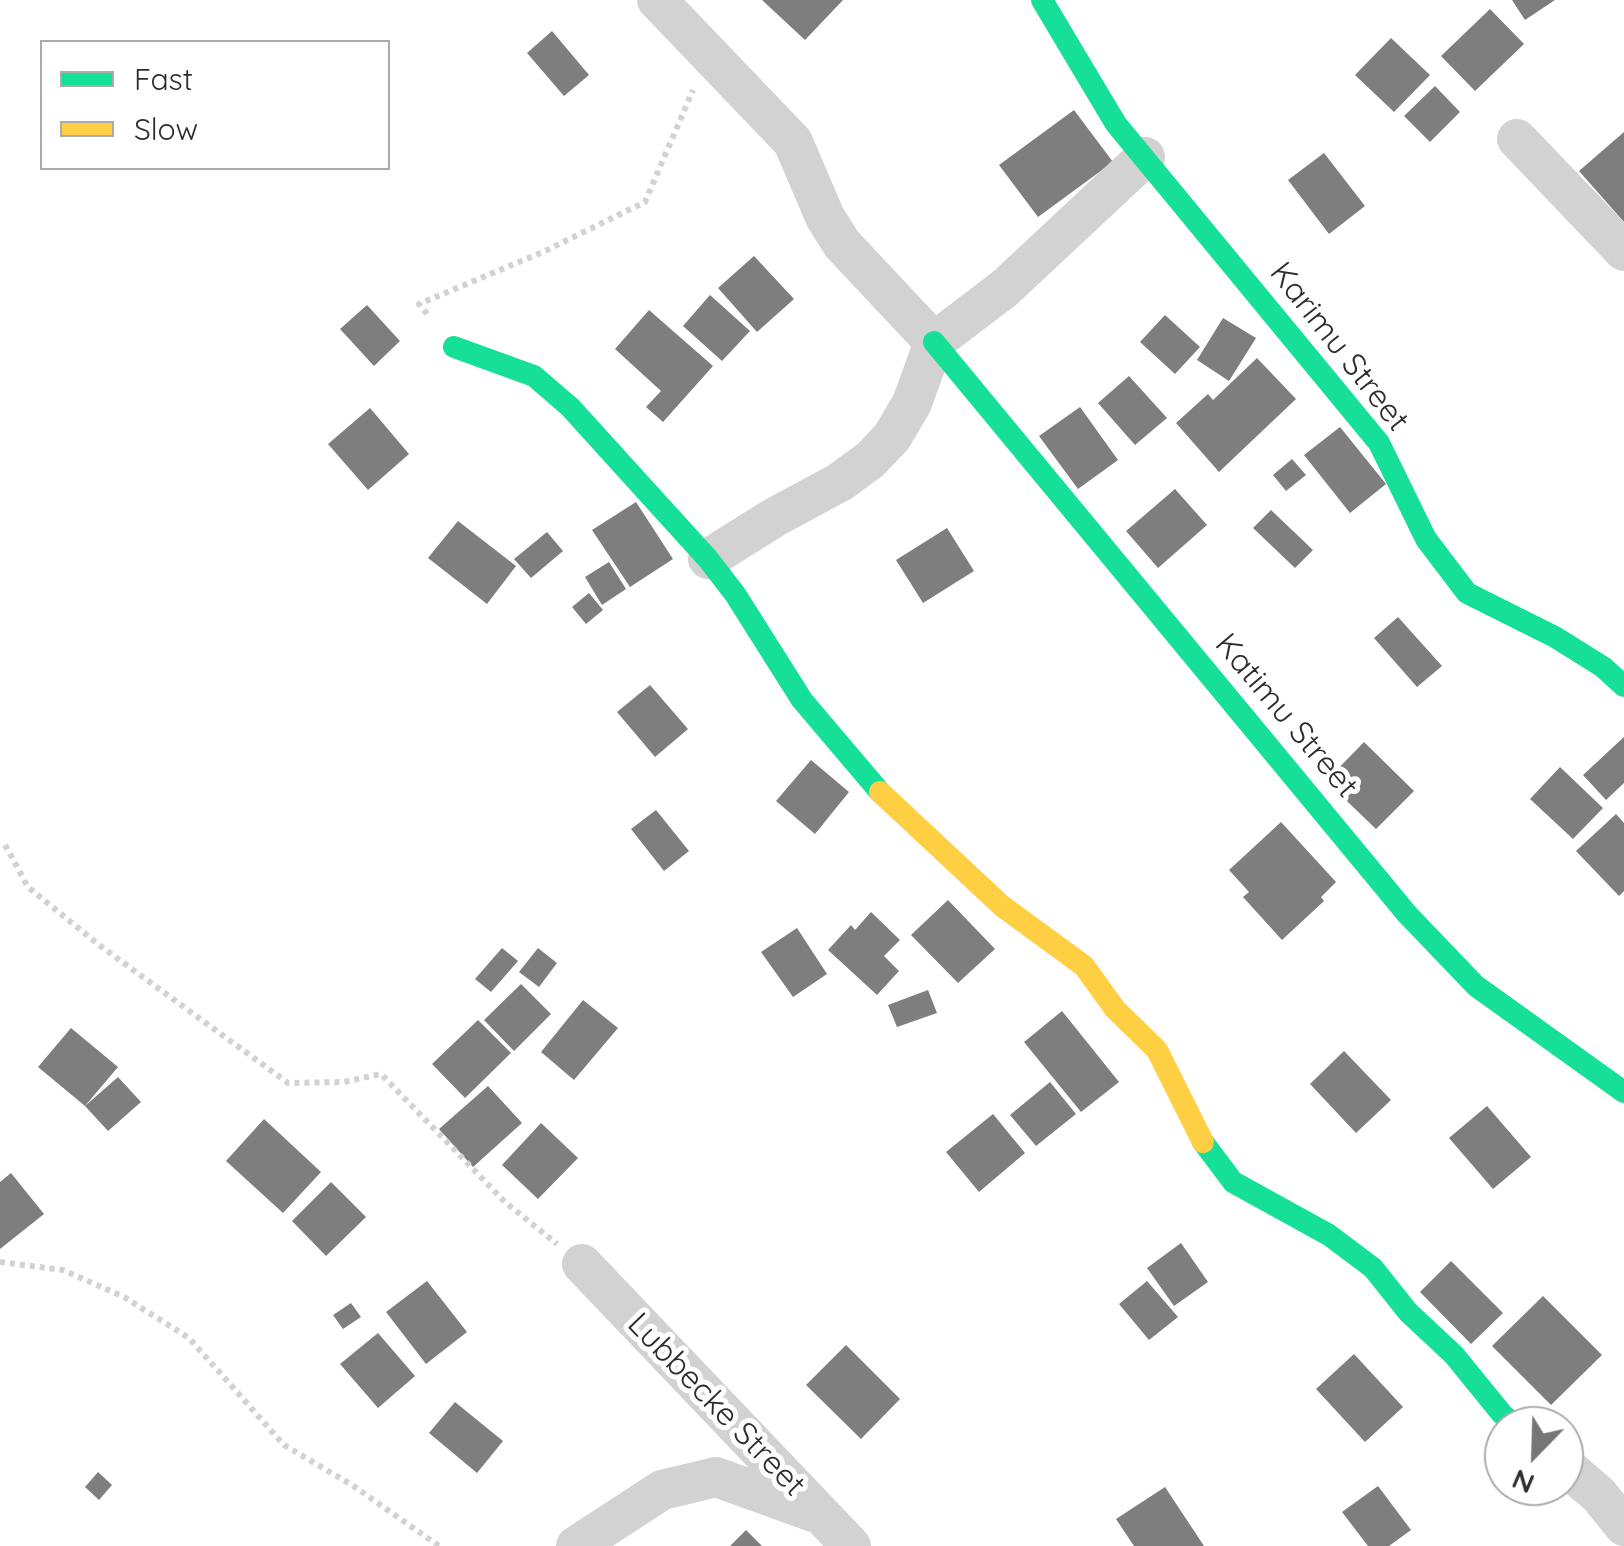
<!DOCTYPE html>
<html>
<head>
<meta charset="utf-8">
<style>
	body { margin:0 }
	#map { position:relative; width:1624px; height:1546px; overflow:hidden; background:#fff; font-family:Quicksand,sans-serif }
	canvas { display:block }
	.legend { position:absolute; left:40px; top:40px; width:350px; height:130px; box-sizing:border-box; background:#fff; border:2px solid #ababab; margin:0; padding:12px 18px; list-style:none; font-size:30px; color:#2d2d2d }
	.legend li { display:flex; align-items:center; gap:20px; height:50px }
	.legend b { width:50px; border:2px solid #ababab }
	.north { position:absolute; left:1484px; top:1406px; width:100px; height:100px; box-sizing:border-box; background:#fff; border:2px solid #ababab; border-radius:50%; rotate:203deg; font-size:28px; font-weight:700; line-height:40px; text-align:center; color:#2d2d2d }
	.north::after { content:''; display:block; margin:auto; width:35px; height:45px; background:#767676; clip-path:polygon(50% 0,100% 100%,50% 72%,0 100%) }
</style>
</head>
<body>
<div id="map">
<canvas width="1624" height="1546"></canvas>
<ul class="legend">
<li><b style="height:12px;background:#16e098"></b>Fast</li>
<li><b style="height:12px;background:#ffcf43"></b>Slow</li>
</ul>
<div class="north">N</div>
</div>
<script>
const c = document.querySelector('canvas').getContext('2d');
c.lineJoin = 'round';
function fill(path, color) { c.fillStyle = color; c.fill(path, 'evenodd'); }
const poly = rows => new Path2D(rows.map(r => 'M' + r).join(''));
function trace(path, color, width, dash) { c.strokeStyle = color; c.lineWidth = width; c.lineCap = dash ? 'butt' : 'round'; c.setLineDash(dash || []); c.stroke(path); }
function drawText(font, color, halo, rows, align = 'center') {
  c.font = font + ' Quicksand,sans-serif'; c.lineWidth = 10; c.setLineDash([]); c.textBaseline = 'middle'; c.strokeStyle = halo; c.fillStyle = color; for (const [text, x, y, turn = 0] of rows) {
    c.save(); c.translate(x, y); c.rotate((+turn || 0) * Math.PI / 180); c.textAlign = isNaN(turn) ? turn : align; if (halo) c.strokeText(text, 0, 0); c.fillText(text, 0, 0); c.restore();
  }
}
fill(poly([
	[762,0,843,0,805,40],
	[1512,0,1555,0,1525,20],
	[1490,9,1524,44,1475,91,1441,56],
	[552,31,589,75,564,96,527,53],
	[1391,38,1430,75,1394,112,1355,75],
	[1435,86,1460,112,1430,142,1404,116],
	[1074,110,1113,162,1038,217,999,165],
	[1624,132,1624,222,1579,171],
	[1324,153,1365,206,1329,234,1288,180],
	[754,256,794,299,757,332,718,288],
	[710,295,750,331,722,361,683,326],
	[367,305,400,341,374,366,340,329],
	[649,310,713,366,663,422,646,407,661,391,615,349],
	[1165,315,1200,347,1175,374,1140,342],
	[1223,318,1256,338,1229,381,1197,360],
	[1257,358,1296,399,1219,472,1176,423,1208,394,1213,400],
	[1129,376,1167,418,1135,445,1098,403],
	[1080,407,1118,460,1078,489,1039,436],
	[370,408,409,454,368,490,328,444],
	[1340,427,1386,484,1350,513,1304,455],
	[1292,459,1306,475,1286,491,1273,475],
	[1175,489,1207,525,1158,568,1126,531],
	[636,502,673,559,630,587,592,530],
	[1271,510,1313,550,1295,568,1253,528],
	[458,521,516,566,487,604,428,558],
	[947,528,974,571,923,603,896,560],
	[547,532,563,551,531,578,514,559],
	[609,562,626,589,602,605,585,577],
	[589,593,603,610,586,624,572,607],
	[1398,617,1442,666,1417,687,1374,638],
	[650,685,688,729,655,757,617,712],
	[1624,737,1624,783,1606,800,1583,775],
	[1364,742,1414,791,1376,829,1326,781],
	[811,760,849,792,815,834,776,801],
	[1560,767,1603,808,1573,839,1530,799],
	[656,810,689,851,664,871,631,829],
	[1616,814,1624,823,1624,891,1619,896,1576,851],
	[1281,822,1336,882,1321,897,1324,901,1282,940,1243,897,1249,892,1229,870],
	[948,900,995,949,958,983,911,935],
	[871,912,900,940,884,956,899,971,877,995,828,950,851,925,855,930],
	[797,928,827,974,793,997,761,952],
	[502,948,518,961,491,992,475,979],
	[538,948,557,963,539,987,519,972],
	[521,984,551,1014,514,1051,484,1020],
	[928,990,937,1013,897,1027,888,1005],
	[583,1000,618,1028,574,1080,541,1052],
	[1062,1011,1119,1082,1081,1112,1024,1042],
	[478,1020,511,1053,465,1098,432,1064],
	[71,1028,118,1067,85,1106,38,1067],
	[1344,1051,1391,1100,1356,1133,1310,1084],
	[118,1077,141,1102,108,1131,85,1106],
	[1050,1082,1076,1114,1036,1146,1010,1115],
	[488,1086,522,1123,473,1167,439,1129],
	[1487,1106,1531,1157,1493,1189,1449,1138],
	[993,1114,1025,1153,979,1192,946,1152],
	[264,1119,321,1172,283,1213,226,1161],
	[541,1123,578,1158,538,1199,502,1165],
	[11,1173,44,1214,0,1249,0,1182],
	[331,1182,366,1217,326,1256,292,1221],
	[1181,1243,1208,1282,1174,1306,1147,1268],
	[1451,1261,1503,1313,1471,1344,1420,1292],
	[427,1281,467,1332,426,1364,386,1312],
	[1147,1281,1178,1317,1149,1340,1119,1304],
	[1543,1296,1602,1355,1551,1405,1492,1346],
	[351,1303,361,1317,343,1329,333,1315],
	[378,1333,415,1376,378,1408,340,1364],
	[846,1345,900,1399,861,1439,806,1385],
	[1354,1354,1403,1407,1365,1442,1316,1389],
	[455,1402,503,1441,477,1473,429,1433],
	[98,1472,112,1485,99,1500,85,1487],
	[1378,1486,1411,1530,1389,1546,1368,1546,1342,1512],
	[1165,1487,1204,1546,1134,1546,1116,1519],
	[746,1530,762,1546,730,1546]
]), '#7e7e7e');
trace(poly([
	[427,314,419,304,545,251,645,202,693,90],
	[5,845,28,887,99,945,288,1083,344,1082,381,1074,505,1202,557,1244],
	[0,1262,63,1270,124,1297,189,1338,284,1445,352,1485,439,1546]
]), '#d2d2d2', 6, [5, 5]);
trace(poly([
	[657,0,793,142,825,217,842,244,934,342,1005,288,1145,157],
	[1517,139,1624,251],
	[708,559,775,517,840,482,870,460,892,437,912,403,934,342],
	[582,1264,851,1546],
	[1564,1465,1599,1495,1624,1526],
	[576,1546,662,1490,716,1477,813,1512]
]), '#d2d2d2', 40);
trace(poly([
	[1042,0,1116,124,1379,443,1426,539,1467,593,1555,637,1603,667,1624,686],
	[934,342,1407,914,1476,986,1624,1092],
	[454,347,534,376,570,407,708,559,735,594,802,700,880,792],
	[1203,1142,1233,1182,1329,1235,1373,1268,1408,1312,1454,1355,1502,1414,1516,1426]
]), '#16e098', 22);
trace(poly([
	[880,792,1002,906,1084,966,1115,1009,1157,1050,1203,1142]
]), '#ffcf43', 22);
drawText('32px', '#2d2d2d', '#fff', [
	["Karimu Street",1339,347,52],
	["Katimu Street",1286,716,50],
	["Lubbecke Street",716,1405,46]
]);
</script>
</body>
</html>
